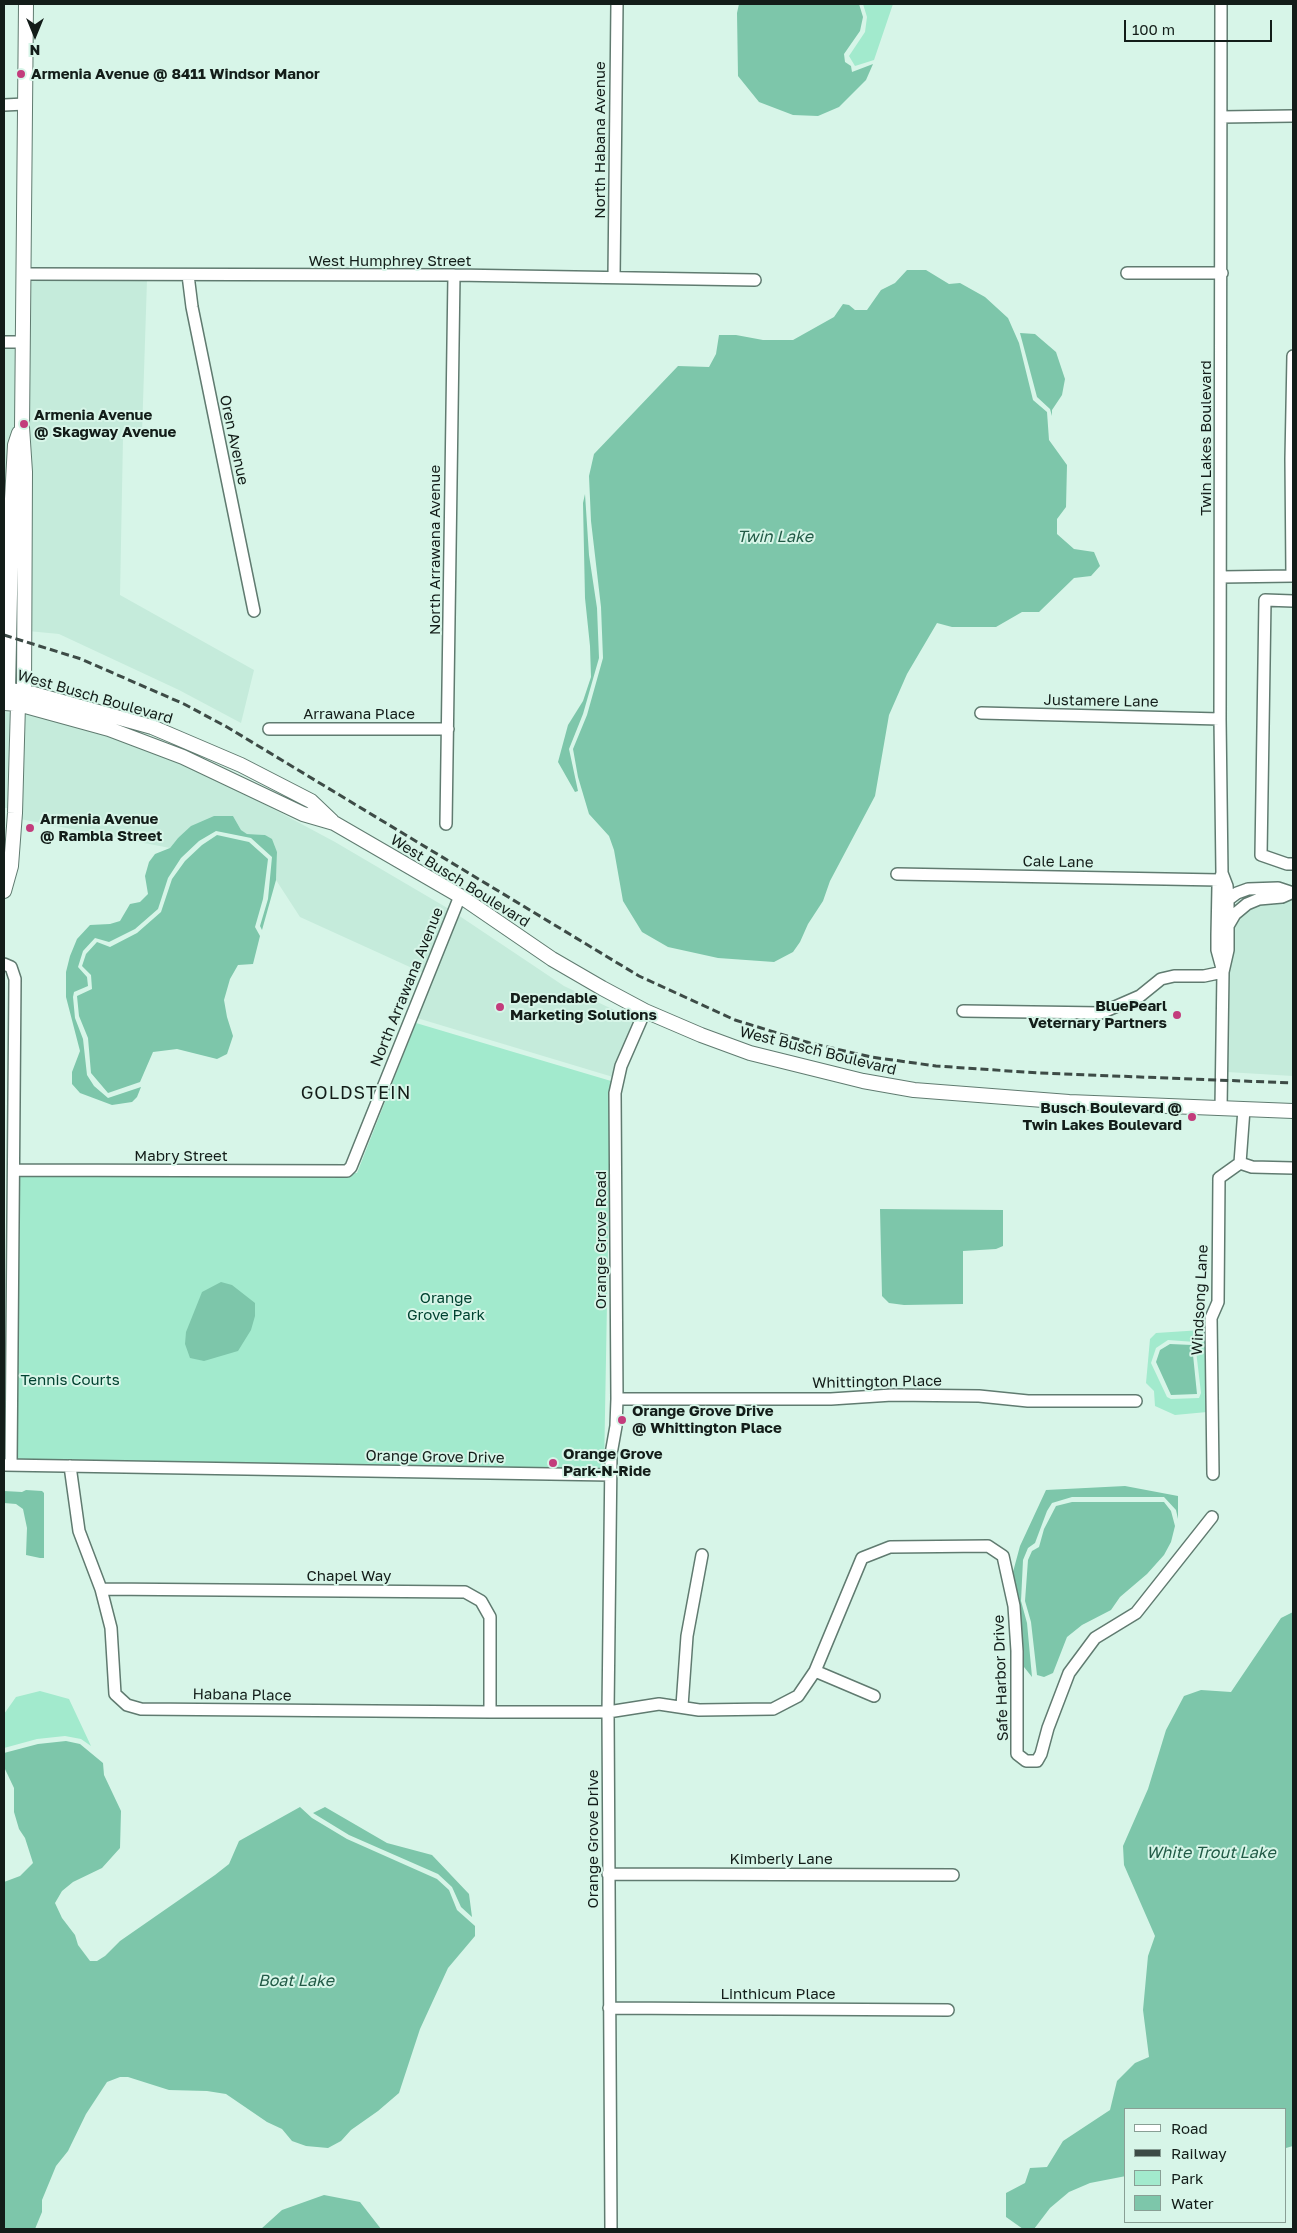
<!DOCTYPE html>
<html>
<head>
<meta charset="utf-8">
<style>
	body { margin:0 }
	#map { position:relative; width:1297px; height:2233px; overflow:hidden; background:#d7f5e8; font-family:"Golos Text",sans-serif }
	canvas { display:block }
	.frame { position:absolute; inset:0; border:5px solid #131d19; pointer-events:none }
	.legend { position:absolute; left:1124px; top:2108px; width:162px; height:115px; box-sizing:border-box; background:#d7f5e8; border:1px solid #899f95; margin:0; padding:6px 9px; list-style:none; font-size:15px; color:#131d19 }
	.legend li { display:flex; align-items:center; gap:10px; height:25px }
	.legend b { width:25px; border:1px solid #899f95 }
	.north { position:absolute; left:10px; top:10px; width:50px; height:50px; -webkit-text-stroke:4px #d7f5e8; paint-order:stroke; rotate:180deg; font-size:14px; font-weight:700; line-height:20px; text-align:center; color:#131d19 }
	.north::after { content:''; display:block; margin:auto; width:18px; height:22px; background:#131d19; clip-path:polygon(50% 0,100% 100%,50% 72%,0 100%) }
	.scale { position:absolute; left:1124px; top:20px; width:148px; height:22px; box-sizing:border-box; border:2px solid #131d19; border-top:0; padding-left:6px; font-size:15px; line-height:18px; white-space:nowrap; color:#131d19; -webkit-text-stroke:4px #d7f5e8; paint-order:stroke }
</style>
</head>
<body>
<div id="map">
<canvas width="1297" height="2233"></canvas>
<div class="frame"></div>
<ul class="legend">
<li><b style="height:6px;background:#fff"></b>Road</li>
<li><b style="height:6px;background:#3d4b46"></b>Railway</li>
<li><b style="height:14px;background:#a2eacd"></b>Park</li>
<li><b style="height:14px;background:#7dc6aa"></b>Water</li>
</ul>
<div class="north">N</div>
<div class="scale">100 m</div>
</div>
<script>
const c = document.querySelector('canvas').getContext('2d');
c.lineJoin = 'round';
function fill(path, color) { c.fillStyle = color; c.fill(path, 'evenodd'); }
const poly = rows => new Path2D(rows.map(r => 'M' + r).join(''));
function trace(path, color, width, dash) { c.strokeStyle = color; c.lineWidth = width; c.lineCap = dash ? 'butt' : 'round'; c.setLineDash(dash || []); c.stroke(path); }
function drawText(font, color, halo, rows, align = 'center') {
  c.font = font + ' "Golos Text",sans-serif'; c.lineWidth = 4; c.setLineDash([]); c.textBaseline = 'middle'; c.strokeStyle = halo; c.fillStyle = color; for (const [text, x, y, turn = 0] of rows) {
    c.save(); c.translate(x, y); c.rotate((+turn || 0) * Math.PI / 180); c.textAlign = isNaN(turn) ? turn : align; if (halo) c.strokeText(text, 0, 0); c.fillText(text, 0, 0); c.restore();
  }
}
fill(poly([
	[30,280,147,280,142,433,123,438,120,595,254,670,241,723,179,690,59,634,28,631,27,427],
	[4,348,18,348,17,422,7,493,4,493],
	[4,712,12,713,10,808,4,808],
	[22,714,48,718,108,734,180,762,210,778,221,781,335,842,449,909,423,973,300,917,276,880,277,852,265,835,247,834,241,830,233,816,178,838,170,848,20,819],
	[1291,899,1293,900,1293,1076,1227,1072,1229,977,1233,951,1233,928,1239,917,1249,909,1260,905],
	[458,915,564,986,635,1020,613,1077,417,1018]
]), '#c5ebdb');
fill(poly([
	[863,4,893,4,874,60,855,66,849,56,865,32,867,17],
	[416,1023,611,1081,604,1469,17,1461,20,1174,357,1173],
	[1202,1330,1206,1334,1207,1412,1175,1415,1155,1406,1154,1391,1146,1383,1150,1339,1156,1333],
	[1168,1340,1195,1342,1201,1393,1199,1398,1171,1399,1167,1397,1151,1363,1156,1348],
	[40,1691,69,1699,91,1746,81,1739,65,1736,37,1739,4,1748,4,1714,16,1697]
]), '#a2eacd');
fill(poly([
	[739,4,859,4,863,17,860,31,844,54,845,62,851,66,852,72,873,64,866,80,839,107,818,116,793,115,759,102,738,76,737,13],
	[907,270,926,270,949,284,960,283,985,297,1008,318,1019,343,1033,400,1047,412,1049,440,1067,465,1066,507,1057,519,1057,534,1074,549,1094,552,1100,566,1091,576,1074,578,1039,612,1022,612,996,627,952,627,937,623,907,674,889,715,875,796,830,881,823,901,808,924,800,942,793,952,774,962,718,958,668,947,642,932,623,901,614,850,609,836,589,814,578,777,573,749,587,715,603,658,601,607,591,521,589,476,594,454,678,366,709,367,716,354,719,335,736,335,763,340,793,340,834,317,843,304,849,305,855,310,867,310,881,290,895,283],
	[1020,333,1035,334,1056,352,1065,379,1062,395,1052,410,1052,416,1050,409,1037,397],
	[585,494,589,555,597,608,599,658,583,714,569,749,578,791,575,792,558,762,568,725,583,701,591,677,590,646,585,598,583,503],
	[214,816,233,816,241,830,247,834,265,835,272,839,277,852,276,880,262,930,260,926,268,899,272,857,251,838,216,831,199,841,181,858,168,878,158,909,135,929,109,942,95,938,83,951,78,967,87,977,88,986,74,992,73,997,75,1018,83,1039,87,1075,94,1086,108,1098,141,1087,137,1097,132,1102,112,1105,80,1093,72,1084,72,1072,80,1051,66,997,66,972,70,956,77,939,90,925,110,924,120,921,130,904,140,902,148,894,145,876,149,862,155,854,170,848,178,838,191,826],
	[217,835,249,842,268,859,263,899,255,927,260,936,253,964,238,965,230,979,224,1000,227,1017,233,1036,227,1054,217,1059,177,1049,153,1052,140,1082,108,1093,91,1073,88,1038,79,1016,77,996,92,989,91,975,82,966,86,954,97,942,110,947,137,933,161,912,172,879,185,861,202,845],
	[880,1209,1003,1210,1003,1246,996,1249,963,1251,963,1304,904,1305,889,1303,882,1296],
	[221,1282,232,1285,255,1303,255,1316,251,1330,238,1351,204,1361,190,1358,185,1344,186,1332,202,1292],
	[1170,1344,1192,1345,1197,1394,1171,1395,1156,1362,1160,1350],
	[1125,1486,1178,1496,1178,1519,1176,1510,1164,1497,1072,1497,1052,1503,1047,1511,1035,1543,1028,1548,1023,1560,1021,1601,1027,1623,1032,1677,1024,1667,1019,1643,1013,1572,1020,1546,1046,1490],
	[26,1490,42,1491,44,1493,44,1558,40,1558,26,1555,27,1528,23,1509,16,1504,4,1503,4,1491,22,1492],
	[1072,1502,1164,1502,1171,1511,1175,1526,1171,1542,1164,1555,1147,1574,1120,1597,1111,1610,1082,1625,1067,1637,1053,1673,1044,1677,1037,1675,1031,1622,1025,1601,1028,1560,1032,1551,1039,1547,1044,1529,1056,1506],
	[1293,1612,1293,2146,1286,2148,1286,2109,1126,2109,1126,2176,1090,2183,1069,2192,1050,2208,1034,2229,1023,2229,1006,2217,1006,2193,1025,2183,1030,2168,1047,2167,1063,2141,1110,2110,1117,2081,1135,2063,1149,2057,1143,2010,1148,1956,1155,1936,1124,1865,1123,1846,1148,1789,1166,1730,1184,1696,1201,1690,1231,1692,1281,1618],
	[66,1741,80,1744,103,1763,104,1775,121,1811,120,1848,102,1868,73,1882,62,1891,55,1903,62,1918,75,1935,78,1945,90,1961,97,1961,105,1956,120,1941,215,1875,229,1864,239,1841,300,1807,312,1818,347,1839,437,1879,449,1890,457,1910,475,1926,475,1936,448,1968,420,2029,399,2093,378,2111,351,2130,341,2141,328,2148,306,2146,292,2141,282,2129,267,2122,226,2094,207,2091,169,2090,128,2077,120,2077,107,2082,86,2114,68,2151,56,2166,42,2200,42,2212,35,2229,4,2229,4,1882,20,1876,33,1863,25,1838,19,1829,14,1812,14,1788,4,1767,4,1753,38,1744],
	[325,1807,387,1843,432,1855,469,1894,472,1917,461,1907,452,1887,438,1874,349,1835,313,1813],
	[324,2195,360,2202,381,2229,261,2229,282,2210]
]), '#7dc6aa');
const minor = poly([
	[1221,4,1220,719,1222,873,1218,886,1217,935,1217,950,1223,972],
	[4,105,25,104],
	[1221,117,1293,116],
	[1127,273,1222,273],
	[25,274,454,275,755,280],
	[188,275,192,307,254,611],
	[614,277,617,4],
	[4,342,23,342],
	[1293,356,1291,459,1293,459],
	[1291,459,1292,576],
	[1221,577,1293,576],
	[1293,601,1265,600,1261,855,1287,864,1293,864],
	[981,713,1220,719],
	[269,729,448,729],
	[446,824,454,275],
	[897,874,1219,880],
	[1225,902,1237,893,1248,889,1278,888,1293,893],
	[1228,926,1235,914,1247,904,1259,899,1282,897,1291,893],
	[4,964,11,967,15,979,11,1465],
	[963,1011,1101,1013,1140,996,1161,979,1174,976,1204,976,1223,972],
	[1221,1108,1223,972,1228,950,1228,898,1227,886,1222,873],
	[1240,1163,1244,1109],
	[1240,1163,1252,1167,1293,1168],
	[14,1170,347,1171,351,1167,460,896],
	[617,1399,831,1399,892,1395,979,1396,1028,1401,1136,1401],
	[4,1465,611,1475],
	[70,1466,79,1531,101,1589,111,1628,115,1694,127,1705,141,1709,490,1712,608,1712,659,1704,699,1710,773,1709,798,1696,815,1671,862,1558,890,1547,988,1546,1003,1556,1014,1606,1017,1651,1017,1754,1026,1761,1037,1761,1041,1754,1048,1728,1069,1673,1095,1638,1136,1613,1212,1517],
	[1213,1474,1211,1318,1218,1302,1219,1178,1240,1163],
	[101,1589,465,1592,481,1601,490,1617,490,1712],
	[815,1671,874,1696],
	[682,1706,687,1636,702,1555],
	[608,1874,953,1875],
	[609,2008,948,2010],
	[611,2229,608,1712,611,1454,616,1426,617,1399,615,1093,621,1066,645,1011]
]);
const major = poly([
	[4,689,34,694,152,727,241,765,311,801,332,821],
	[13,697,8,689,12,499,15,445,19,433],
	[4,703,18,704,109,729,183,757,303,814,334,823,460,896,552,959,602,988,645,1011,701,1035,750,1053,863,1081,914,1090,1069,1102,1293,1111],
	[4,891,11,866,15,813,18,704,24,692,25,472,22,427,26,4]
]);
trace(minor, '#607b70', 14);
trace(major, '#607b70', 16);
trace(minor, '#fff', 11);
trace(major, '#fff', 14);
trace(poly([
	[4,635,81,659,184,704,227,727,639,976,735,1020,810,1043,871,1057,936,1066,1039,1073,1293,1083]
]), '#3d4b46', 3, [8, 4]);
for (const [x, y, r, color] of [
	[21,74,5,"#c33c7c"],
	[24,424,5,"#c33c7c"],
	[30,828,5,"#c33c7c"],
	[500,1007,5,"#c33c7c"],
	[1177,1015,5,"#c33c7c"],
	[1192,1117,5,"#c33c7c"],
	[622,1420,5,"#c33c7c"],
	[553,1463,5,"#c33c7c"]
]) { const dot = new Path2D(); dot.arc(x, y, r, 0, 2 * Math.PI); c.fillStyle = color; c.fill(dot); trace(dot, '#d7f5e8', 2); }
drawText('bold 15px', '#131d19', '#d7f5e8', [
	["Armenia Avenue @ 8411 Windsor Manor",31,74],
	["Armenia Avenue",34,415],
	["@ Skagway Avenue",34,432],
	["Armenia Avenue",40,819],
	["@ Rambla Street",40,836],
	["Dependable",510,998],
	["Marketing Solutions",510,1015],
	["BluePearl",1167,1006,"right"],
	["Veternary Partners",1167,1023,"right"],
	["Busch Boulevard @",1182,1108,"right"],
	["Twin Lakes Boulevard",1182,1125,"right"],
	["Orange Grove Drive",632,1411],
	["@ Whittington Place",632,1428],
	["Orange Grove",563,1454],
	["Park-N-Ride",563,1471]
], 'left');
drawText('15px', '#131d19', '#d7f5e8', [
	["North Habana Avenue",600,140,-90],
	["West Humphrey Street",390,261],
	["Twin Lakes Boulevard",1206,438,-90],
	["Oren Avenue",234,440,78],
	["North Arrawana Avenue",435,550,-90],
	["West Busch Boulevard",95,697,16],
	["Justamere Lane",1101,701,1],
	["Arrawana Place",359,714],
	["Cale Lane",1058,862,1],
	["West Busch Boulevard",460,881,32],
	["North Arrawana Avenue",407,987,-68],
	["West Busch Boulevard",818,1051,14],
	["Mabry Street",181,1156],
	["Orange Grove Road",601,1240,-90],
	["Windsong Lane",1200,1300,-87],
	["Whittington Place",877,1382,-1],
	["Orange Grove Drive",435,1457,1],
	["Chapel Way",349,1576],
	["Safe Harbor Drive",1001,1678,-92],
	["Habana Place",242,1695,1],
	["Orange Grove Drive",593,1839,-90],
	["Kimberly Lane",781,1859],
	["Linthicum Place",778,1994]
]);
drawText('15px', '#004230', '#d7f5e8', [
	["Orange",446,1298],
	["Grove Park",446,1315],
	["Tennis Courts",70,1380]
]);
drawText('italic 16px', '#225b47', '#d7f5e8', [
	["Twin Lake",775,537],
	["White Trout Lake",1211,1853],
	["Boat Lake",296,1981]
]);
c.letterSpacing = '1px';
drawText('18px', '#131d19', '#d7f5e8', [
	["GOLDSTEIN",356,1093]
]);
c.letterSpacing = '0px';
</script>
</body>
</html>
